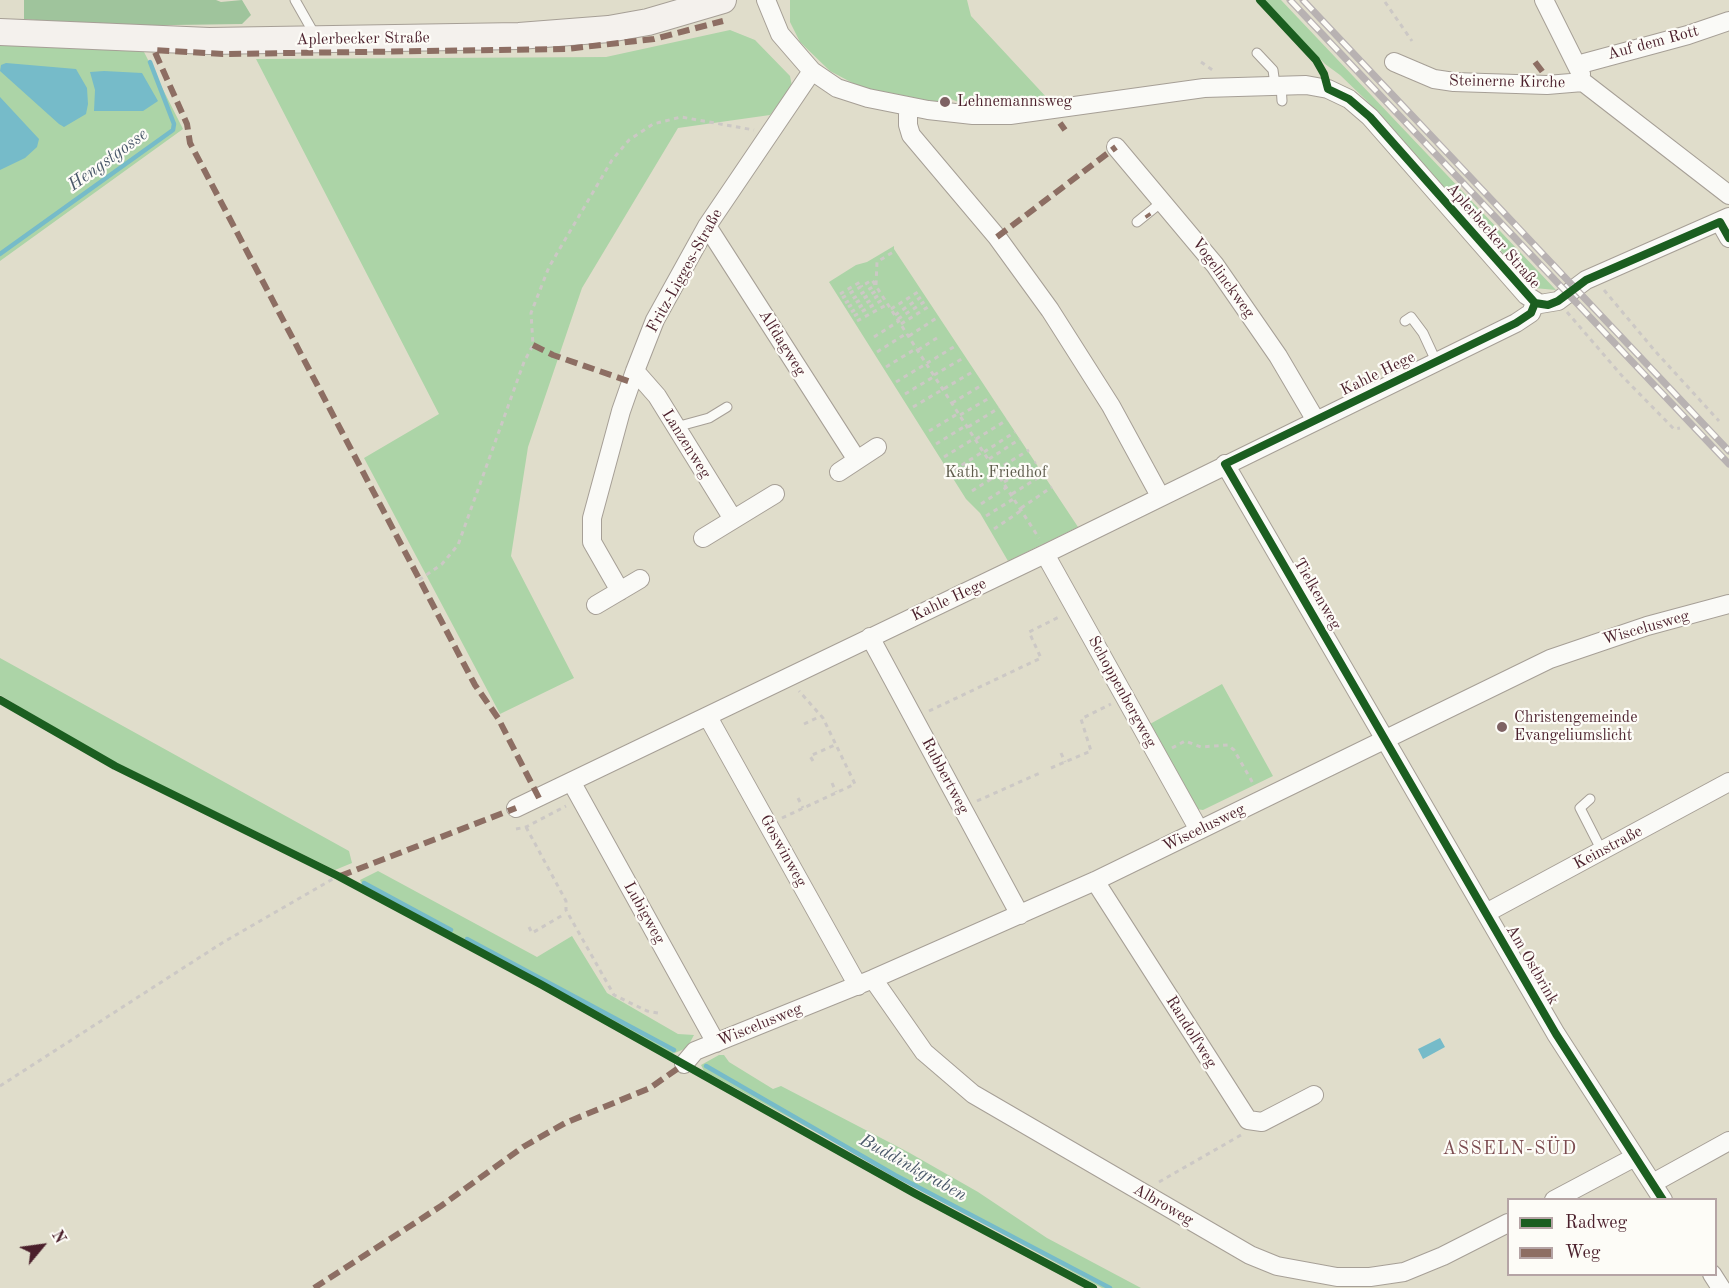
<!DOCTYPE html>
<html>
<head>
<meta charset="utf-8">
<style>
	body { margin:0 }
	#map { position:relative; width:1729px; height:1288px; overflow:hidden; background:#e0ddcb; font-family:"Old Standard TT",serif }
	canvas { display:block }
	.legend { position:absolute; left:1507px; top:1198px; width:210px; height:78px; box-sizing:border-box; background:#fdfcf7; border:2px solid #b5a4a5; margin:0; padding:8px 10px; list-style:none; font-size:18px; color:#4a1f2b }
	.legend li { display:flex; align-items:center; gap:12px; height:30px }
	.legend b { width:30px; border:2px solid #b5a4a5 }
	.north { position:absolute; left:12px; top:1216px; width:60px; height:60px; -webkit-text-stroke:4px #fdfcf7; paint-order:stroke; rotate:61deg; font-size:16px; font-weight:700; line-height:24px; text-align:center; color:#4a1f2b }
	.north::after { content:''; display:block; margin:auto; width:21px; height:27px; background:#4a1f2b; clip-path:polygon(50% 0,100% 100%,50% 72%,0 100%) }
</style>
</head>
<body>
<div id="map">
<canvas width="1729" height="1288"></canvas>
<ul class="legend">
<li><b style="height:8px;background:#1b5e20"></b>Radweg</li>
<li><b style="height:8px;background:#8d6e63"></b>Weg</li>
</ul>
<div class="north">N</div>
</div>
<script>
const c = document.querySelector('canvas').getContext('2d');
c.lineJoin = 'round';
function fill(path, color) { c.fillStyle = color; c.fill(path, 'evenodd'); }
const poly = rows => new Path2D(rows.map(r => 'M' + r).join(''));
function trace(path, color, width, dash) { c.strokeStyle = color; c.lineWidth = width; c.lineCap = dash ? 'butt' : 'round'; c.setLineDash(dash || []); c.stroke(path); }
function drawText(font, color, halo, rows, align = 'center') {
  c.font = font + ' "Old Standard TT",serif'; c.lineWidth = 4.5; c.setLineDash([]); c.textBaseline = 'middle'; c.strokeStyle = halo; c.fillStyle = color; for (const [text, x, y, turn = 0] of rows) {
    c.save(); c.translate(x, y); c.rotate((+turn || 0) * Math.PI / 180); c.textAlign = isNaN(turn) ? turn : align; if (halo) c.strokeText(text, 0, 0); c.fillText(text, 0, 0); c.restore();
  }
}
fill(poly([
	[790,0,967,0,971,16,1048,99,1012,104,964,104,948,98,946,103,931,101,862,88,830,71,800,42,790,22],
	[1264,0,1281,0,1556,290,1534,288,1367,101,1340,75,1325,64],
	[730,30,755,40,790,76,792,86,770,115,678,128,582,288,528,447,511,556,574,678,500,714,364,458,439,414,256,59,606,57],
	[0,40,142,48,183,129,0,261],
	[894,246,894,249,1078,527,1008,561,980,513,966,499,829,282,856,265,867,262],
	[0,658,349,851,352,863,335,870,106,758,0,695],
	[1222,684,1273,776,1203,810,1196,809,1150,724],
	[378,871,537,957,572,936,607,993,678,1034,694,1035,687,1048,672,1054,363,886,360,880],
	[719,1055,724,1055,729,1062,773,1089,781,1086,908,1152,978,1192,1047,1238,1141,1288,1102,1288,704,1071,701,1065]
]), '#acd4a7');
fill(poly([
	[24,0,216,0,221,2,242,0,251,15,242,24,106,26,24,19]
]), '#9fc49c');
fill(poly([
	[6,63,76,69,87,88,88,104,86,114,64,127,59,124,0,71,1,65],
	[104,71,142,73,158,101,143,111,94,111,95,90,90,72],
	[0,97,39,139,37,147,25,158,0,170],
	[1440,1038,1445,1047,1423,1059,1418,1049]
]), '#76bbc9');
trace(poly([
	[0,254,173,130,174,124,150,62],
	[364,883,451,930],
	[467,939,674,1050],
	[706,1066,895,1175,1110,1288]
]), '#76bbc9', 4.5);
const lane = poly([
	[295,0,316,37],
	[1257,53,1273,70,1275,85],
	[1281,85,1282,101],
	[1137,222,1163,201],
	[1405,321,1411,317,1423,333,1436,361],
	[676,427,709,418,727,407],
	[1590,799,1580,808,1602,851]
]);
const street = poly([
	[766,0,780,34,812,71,837,88,868,98,928,110,973,115,1010,115,1204,88,1306,85,1328,89,1349,99,1370,117,1526,295,1540,304,1558,301,1586,280,1729,217],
	[1544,0,1581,74],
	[1394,62,1434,79,1454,82,1547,85,1583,82,1729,195],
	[1577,65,1688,35,1729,21],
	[908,106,908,125,911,135,997,237,1050,310,1111,406,1160,496],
	[1116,147,1215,265,1278,356,1315,419],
	[1720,222,1729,238],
	[707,226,857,460],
	[635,371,657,396,733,519],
	[1225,464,1556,1034,1663,1200],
	[839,472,877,447],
	[703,538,775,494],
	[1045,554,1199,830],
	[620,591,592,542,592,518,621,411,635,371,655,320,707,226,812,71],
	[596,605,640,579],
	[870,637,1020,915],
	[708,717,858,986],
	[572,783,716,1043],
	[516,808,1047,553,1516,323,1531,313,1535,303],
	[1095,881,1248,1120,1262,1122,1314,1095],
	[1486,913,1729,782],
	[873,979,924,1052,973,1094,1250,1255,1277,1266,1337,1277,1370,1277,1404,1272,1443,1256,1508,1223],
	[684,1064,695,1051,873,979,1095,881,1550,659,1647,626,1729,604],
	[1653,1183,1729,1141],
	[1554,1200,1635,1157],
	[1712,1274,1721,1288]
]);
const secondary = poly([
	[0,32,209,41,519,36,609,29,648,22,723,0]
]);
trace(lane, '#a69f96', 11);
trace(street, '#a69f96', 20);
trace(secondary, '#a69f96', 28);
trace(poly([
	[1385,2,1412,41],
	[1201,62,1214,71],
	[1604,290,1655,351,1719,421],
	[840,294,860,282,862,287],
	[842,298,872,280,1039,538],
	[845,303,876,285,877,262,893,252],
	[848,307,878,290],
	[891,309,921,290],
	[851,312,881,294],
	[1567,312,1623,377,1674,429,1680,428],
	[895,315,924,295],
	[854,316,884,299],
	[898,319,927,300],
	[857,321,888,304],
	[901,324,931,305],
	[909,336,938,317],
	[874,337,899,321],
	[918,350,940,336],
	[877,352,907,333],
	[886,367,917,348],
	[934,375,965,357],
	[896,382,957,345],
	[905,394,935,376],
	[952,403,982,385],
	[913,407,974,371],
	[960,415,991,397],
	[968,427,999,408],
	[929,431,959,413],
	[976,439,1007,420],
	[936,444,967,425],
	[984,452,1015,432],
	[944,457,975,438],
	[989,459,1020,439],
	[954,470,984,451],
	[996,470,1029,450],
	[1004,482,1036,462],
	[972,491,999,474],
	[1012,494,1044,474],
	[981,504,1007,487],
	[1021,508,1052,487],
	[986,516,1015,498],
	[994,529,1022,510],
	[419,580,442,564,458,545,524,362,533,345,531,313,549,267,612,160,629,140,653,124,681,117,754,130],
	[929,711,1041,658,1029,632,1061,616],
	[804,724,821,716],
	[1172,748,1185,741,1201,747,1228,745,1234,750,1254,785],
	[1061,753,1065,762],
	[813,761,810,756,837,744],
	[1051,768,1091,751,1081,719,1111,704],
	[832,783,836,792],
	[798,798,803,808],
	[977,801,1040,773],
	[782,818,855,784,823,718,799,691],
	[526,827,566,901,566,910,614,995,647,1011,658,1013],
	[516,829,526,827,566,806],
	[529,927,532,933,563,915],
	[0,1086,222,943,338,876],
	[1159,1182,1241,1135]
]), '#ccc8c5', 3, [4.5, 4.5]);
trace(lane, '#fafaf7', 9);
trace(street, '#fafaf7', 18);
trace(secondary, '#f4f1ed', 26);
const rail = poly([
	[1290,0,1729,464],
	[1303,0,1729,451]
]);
trace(rail, '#b8b2b2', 7);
trace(rail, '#fdfcf7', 4.5, [14]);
trace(poly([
	[1535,62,1545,75],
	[1060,123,1065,130],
	[1147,214,1149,217],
	[997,237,1116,147],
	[533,345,553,355,631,382],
	[539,798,498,718,475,685,190,143,187,124,154,50,223,54,566,49,654,39,723,21],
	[340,876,516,808],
	[314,1288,441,1206,523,1147,565,1123,650,1088,684,1064]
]), '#8d6e63', 6, [12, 6]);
trace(poly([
	[1260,0,1316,60,1324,74,1328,89,1349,99,1370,117,1535,303,1548,305,1558,301,1586,280,1720,222,1729,238],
	[1535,303,1531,313,1516,323,1225,464,1556,1034,1663,1200],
	[0,700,115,766,338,876,542,985,914,1193,1093,1288]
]), '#1b5e20', 8);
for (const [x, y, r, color] of [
	[945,102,6,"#7e6263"],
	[1502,727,6,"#7e6263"]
]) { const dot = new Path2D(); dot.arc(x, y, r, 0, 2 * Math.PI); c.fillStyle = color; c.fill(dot); trace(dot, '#fdfcf7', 2); }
drawText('16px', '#4a1f2b', '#fdfcf7', [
	["Aplerbecker Straße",363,39,-1],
	["Auf dem Rott",1653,43,-15],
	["Steinerne Kirche",1507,82,1],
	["Aplerbecker Straße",1493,236,49],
	["Fritz-Ligges-Straße",685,271,-61],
	["Vogelinckweg",1223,278,54],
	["Alfdagweg",782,343,58],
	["Kahle Hege",1378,374,-26],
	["Lanzenweg",686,444,58],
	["Tielkenweg",1317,594,60],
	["Kahle Hege",949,600,-25],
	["Wiscelusweg",1646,628,-16],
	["Schoppenbergweg",1122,692,61],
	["Rubbertweg",945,776,62],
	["Wiscelusweg",1204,828,-26],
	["Keinstraße",1608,848,-28],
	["Goswinweg",783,851,61],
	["Lubigweg",644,913,61],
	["Am Ostbrink",1532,965,60],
	["Wiscelusweg",760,1025,-22],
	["Randolfweg",1191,1032,58],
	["Albroweg",1163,1205,30]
]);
drawText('16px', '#4a1f2b', '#fdfcf7', [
	["Lehnemannsweg",957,102],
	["Christengemeinde",1514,718],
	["Evangeliumslicht",1514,736]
], 'left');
drawText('16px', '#5e5c4c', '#fdfcf7', [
	["Kath. Friedhof",996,473]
]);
drawText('italic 18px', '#4a586a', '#fdfcf7', [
	["Hengstgosse",108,160,-36],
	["Buddinkgraben",913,1168,29]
]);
c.letterSpacing = '1.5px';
drawText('18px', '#7c4c50', '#fdfcf7', [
	["ASSELN-SÜD",1510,1149]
]);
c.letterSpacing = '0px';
</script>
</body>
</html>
